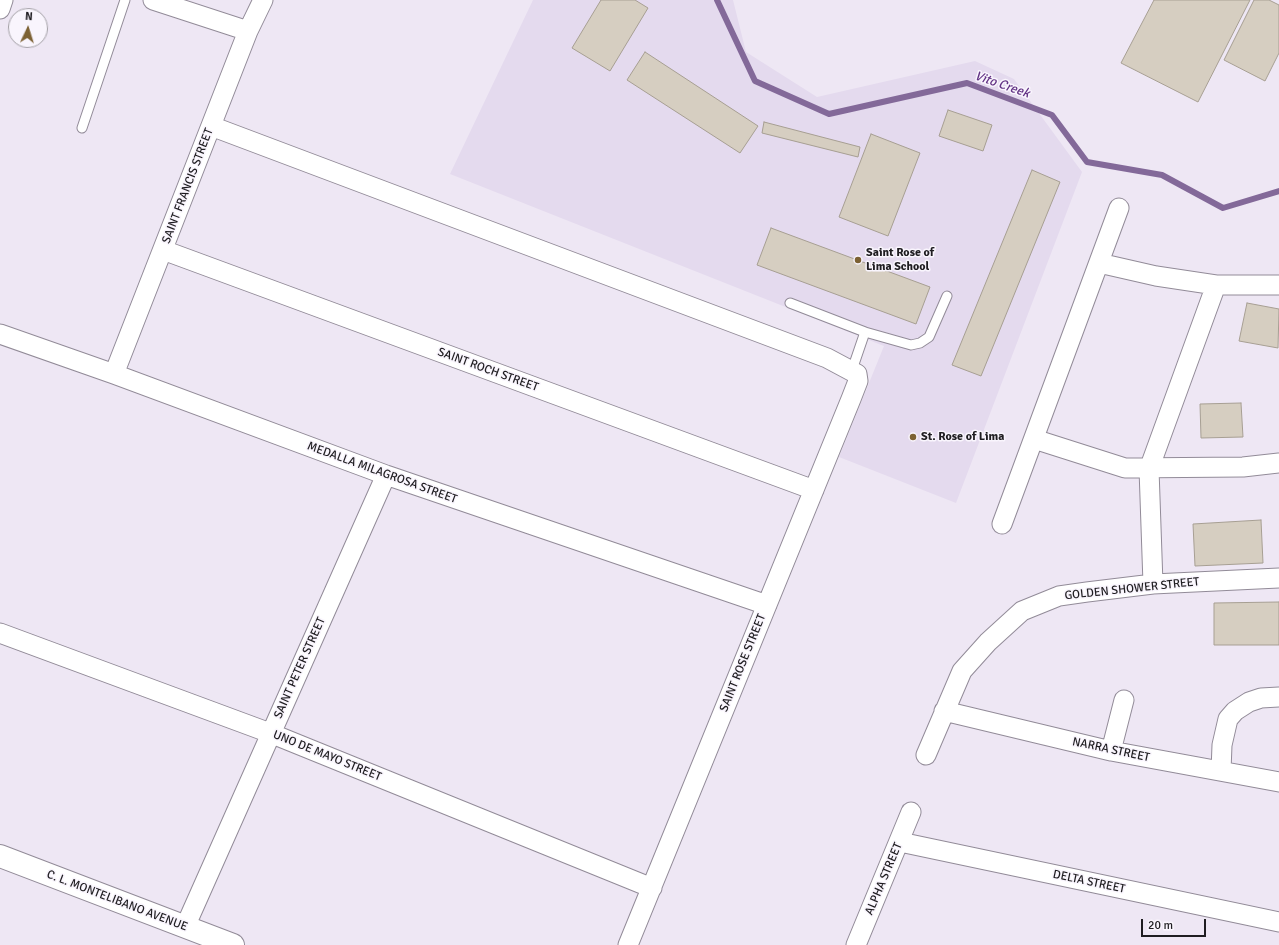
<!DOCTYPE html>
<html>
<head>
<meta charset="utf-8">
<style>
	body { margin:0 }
	#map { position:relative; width:1279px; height:945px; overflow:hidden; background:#eee7f4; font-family:Signika,sans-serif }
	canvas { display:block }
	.north { position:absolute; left:8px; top:8px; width:40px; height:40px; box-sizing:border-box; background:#f9f5fd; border:1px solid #a29fa5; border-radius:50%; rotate:4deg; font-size:11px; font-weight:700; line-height:16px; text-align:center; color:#1f1d21 }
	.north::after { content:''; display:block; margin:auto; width:14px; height:18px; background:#7c6133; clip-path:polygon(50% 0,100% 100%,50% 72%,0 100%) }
	.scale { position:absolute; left:1141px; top:919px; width:65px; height:18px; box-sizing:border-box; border:2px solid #1f1d21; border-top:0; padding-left:5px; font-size:12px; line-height:14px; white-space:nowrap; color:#1f1d21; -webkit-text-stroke:3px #f9f5fd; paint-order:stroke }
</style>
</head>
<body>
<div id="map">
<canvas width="1279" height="945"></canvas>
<div class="north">N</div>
<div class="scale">20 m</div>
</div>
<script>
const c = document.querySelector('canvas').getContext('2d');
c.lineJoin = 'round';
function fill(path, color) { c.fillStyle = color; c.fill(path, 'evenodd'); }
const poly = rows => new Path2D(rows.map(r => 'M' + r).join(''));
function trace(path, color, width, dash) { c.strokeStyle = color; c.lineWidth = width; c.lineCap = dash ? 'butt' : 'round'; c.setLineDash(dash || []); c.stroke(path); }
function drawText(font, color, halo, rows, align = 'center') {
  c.font = font + ' Signika,sans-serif'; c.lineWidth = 3; c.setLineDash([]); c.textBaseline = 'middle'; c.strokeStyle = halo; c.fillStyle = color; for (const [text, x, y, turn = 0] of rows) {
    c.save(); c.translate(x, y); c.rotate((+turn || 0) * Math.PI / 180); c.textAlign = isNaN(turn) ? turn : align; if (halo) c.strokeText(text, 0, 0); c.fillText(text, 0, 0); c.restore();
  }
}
fill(poly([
	[533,0,733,0,746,52,817,97,975,61,1014,79,1082,172,956,503,839,457,884,346,450,174]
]), '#e4daee');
trace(poly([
	[717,0,755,81,829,114,967,83,1052,115,1087,162,1162,175,1223,208,1279,191]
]), '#836999', 6);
const building = poly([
	[601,0,635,0,648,8,610,71,572,48,601,0],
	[1154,0,1250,0,1198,102,1121,63,1154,0],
	[1254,0,1269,0,1279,5,1279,53,1265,81,1224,60,1254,0],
	[645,52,758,126,740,153,627,80,645,52],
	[948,110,992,125,983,151,939,136,948,110],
	[764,122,860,147,858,157,762,133,764,122],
	[871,134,920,153,888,236,839,217,871,134],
	[1032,170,1060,182,981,376,952,365,1032,170],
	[771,228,930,287,916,324,757,265,771,228],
	[1247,303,1279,309,1278,348,1239,341,1247,303],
	[1241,403,1243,437,1201,438,1200,404,1241,403],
	[1261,520,1263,563,1195,566,1193,524,1261,520],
	[1279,602,1279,645,1214,645,1214,603,1279,602]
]);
fill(building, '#d6cec1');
trace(building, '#a79f93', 1);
const service = poly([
	[82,128,125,0],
	[790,303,865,332],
	[852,370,865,332,911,345,920,343,929,337,947,296]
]);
const minor = poly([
	[153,0,248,31],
	[0,9,3,0],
	[211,126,827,358,857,374,858,381,851,399,628,945],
	[163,250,814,490],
	[1099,263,1156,276,1216,285,1279,285],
	[0,334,114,374,386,475,767,605],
	[114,374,248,31,263,0],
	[1034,439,1125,468,1243,467,1279,463],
	[1002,524,1119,208],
	[1153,584,1149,469,1216,285],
	[0,633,270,733,652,888],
	[944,711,1111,751,1279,782],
	[1111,751,1124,700],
	[926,755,962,671,988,642,1022,611,1059,596,1087,592,1153,584,1279,578],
	[1221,771,1222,745,1228,719,1235,711,1249,702,1261,698,1279,697],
	[900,842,1279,922],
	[185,927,386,475],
	[856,945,911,812]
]);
const tertiary = poly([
	[0,856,233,945]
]);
trace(service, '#928b98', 11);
trace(minor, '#928b98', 21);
trace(tertiary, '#928b98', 24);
trace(service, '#fff', 9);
trace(minor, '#fff', 19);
trace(tertiary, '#fff', 22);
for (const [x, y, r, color] of [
	[858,260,4,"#7c6133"],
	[913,437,4,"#7c6133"]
]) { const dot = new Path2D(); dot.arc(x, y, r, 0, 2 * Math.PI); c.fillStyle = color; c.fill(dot); trace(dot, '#f9f5fd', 1.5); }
drawText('12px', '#1f1d21', '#f9f5fd', [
	["SAINT FRANCIS STREET",188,186,-69],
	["SAINT ROCH STREET",488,370,20],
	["MEDALLA MILAGROSA STREET",382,473,20],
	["GOLDEN SHOWER STREET",1132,589,-6],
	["SAINT ROSE STREET",743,663,-68],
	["SAINT PETER STREET",300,668,-66],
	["NARRA STREET",1111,750,12],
	["UNO DE MAYO STREET",327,756,22],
	["ALPHA STREET",884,879,-67],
	["DELTA STREET",1089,882,12],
	["C. L. MONTELIBANO AVENUE",117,901,21]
]);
drawText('bold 12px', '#1f1d21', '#f9f5fd', [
	["Saint Rose of",866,253],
	["Lima School",866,267],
	["St. Rose of Lima",921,437]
], 'left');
drawText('italic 13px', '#633385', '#f9f5fd', [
	["Vito Creek",1002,85,19]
]);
</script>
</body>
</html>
